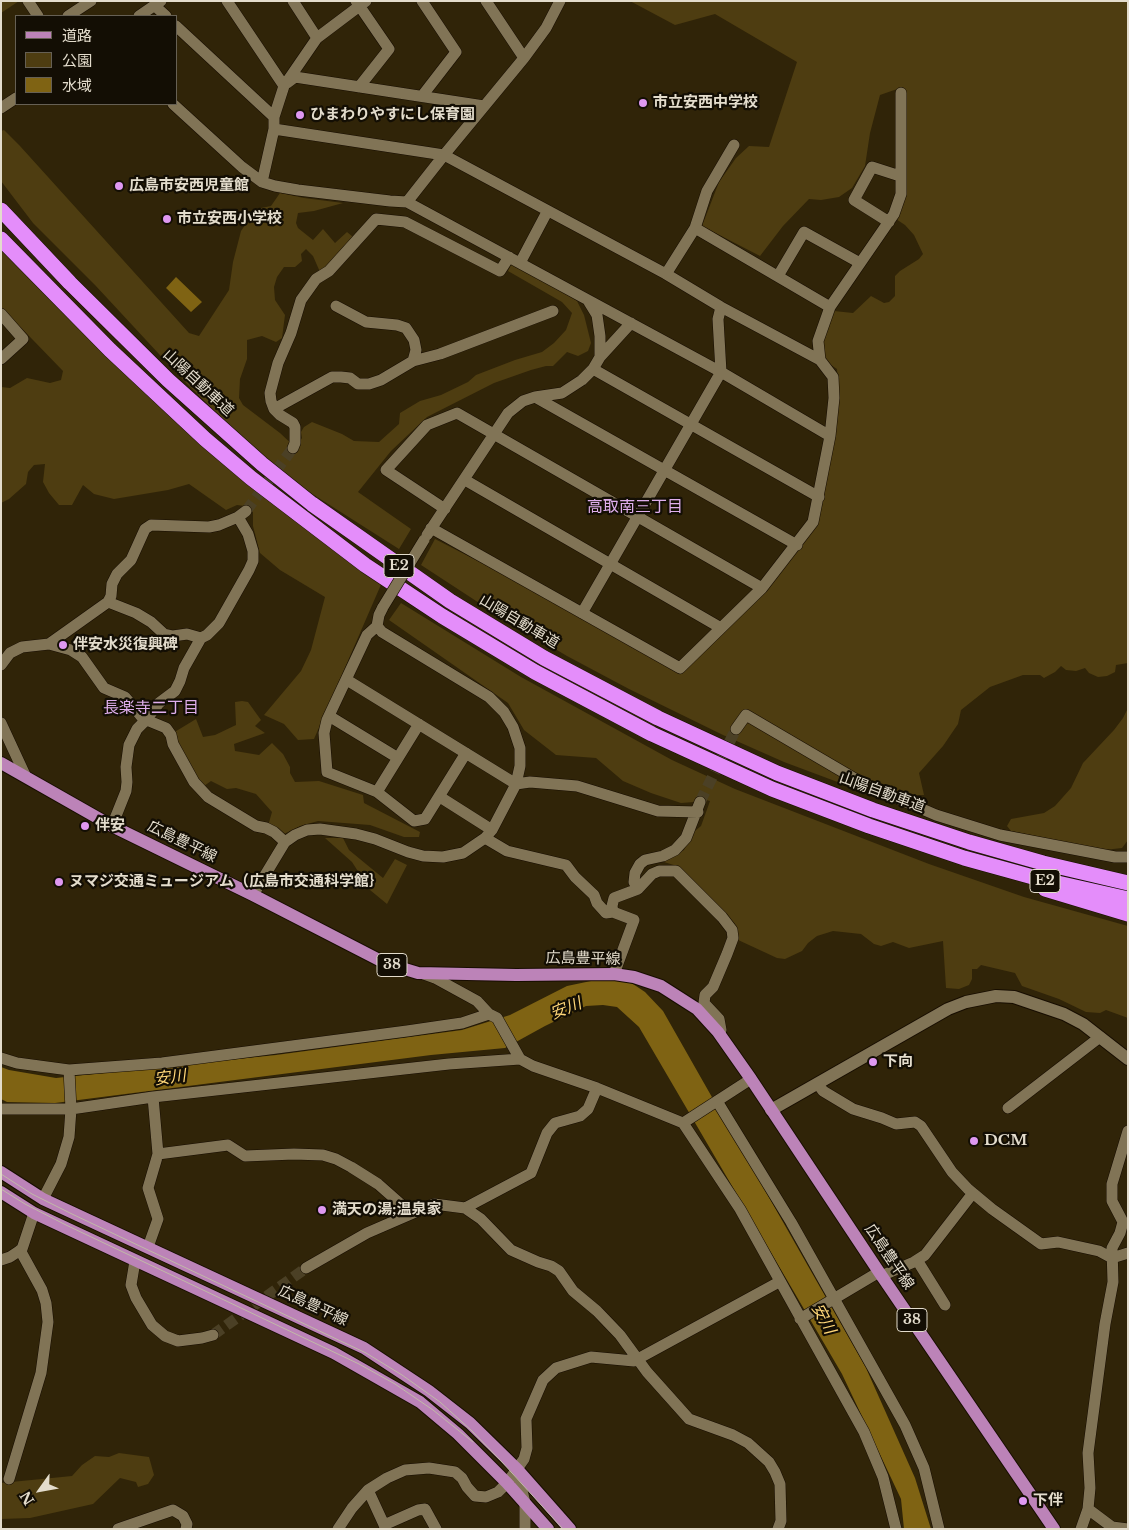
<!DOCTYPE html>
<html>
<head>
<meta charset="utf-8">
<style>
	body { margin:0 }
	#map { position:relative; width:1129px; height:1530px; overflow:hidden; background:#302408; font-family:"Libre Baskerville","Noto Sans JP",serif }
	canvas { display:block }
	.frame { position:absolute; inset:0; border:2px solid #e3dccc; pointer-events:none }
	.legend { position:absolute; left:15px; top:15px; width:162px; height:90px; box-sizing:border-box; background:#130e04; border:1px solid #666054; margin:0; padding:6px 9px; list-style:none; font-size:15px; color:#e3dccc }
	.legend li { display:flex; align-items:center; gap:10px; height:25px }
	.legend b { width:25px; border:1px solid #666054 }
	.north { position:absolute; left:15px; top:1465px; width:50px; height:50px; -webkit-text-stroke:4px #130e04; paint-order:stroke; rotate:238deg; font-size:14px; font-weight:700; line-height:20px; text-align:center; color:#e3dccc }
	.north::after { content:''; display:block; margin:auto; width:18px; height:22px; background:#e3dccc; clip-path:polygon(50% 0,100% 100%,50% 72%,0 100%) }
</style>
</head>
<body>
<div id="map">
<canvas width="1129" height="1530"></canvas>
<div class="frame"></div>
<ul class="legend">
<li><b style="height:6px;background:#bc83b8"></b>道路</li>
<li><b style="height:14px;background:#4e3d11"></b>公園</li>
<li><b style="height:14px;background:#7f6313"></b>水域</li>
</ul>
<div class="north">N</div>
</div>
<script>
const c = document.querySelector('canvas').getContext('2d');
c.lineJoin = 'round';
function fill(path, color) { c.fillStyle = color; c.fill(path, 'evenodd'); }
const poly = rows => new Path2D(rows.map(r => 'M' + r).join(''));
function trace(path, color, width, dash) { c.strokeStyle = color; c.lineWidth = width; c.lineCap = dash ? 'butt' : 'round'; c.setLineDash(dash || []); c.stroke(path); }
function drawText(font, color, halo, rows, align = 'center') {
  c.font = font + ' "Libre Baskerville","Noto Sans JP",serif'; c.lineWidth = 4.5; c.setLineDash([]); c.textBaseline = 'middle'; c.strokeStyle = halo; c.fillStyle = color; for (const [text, x, y, turn = 0] of rows) {
    c.save(); c.translate(x, y); c.rotate((+turn || 0) * Math.PI / 180); c.textAlign = isNaN(turn) ? turn : align; if (halo) c.strokeText(text, 0, 0); c.fillText(text, 0, 0); c.restore();
  }
}
fill(poly([
	[1,1,19,1,1,13],
	[630,1,1128,1,1128,663,1116,665,1115,672,1107,676,1098,677,1089,673,1085,668,1076,671,1066,670,1061,666,1055,672,1044,678,1040,675,1023,675,990,687,961,710,958,724,943,746,919,773,924,795,917,795,912,799,879,786,875,796,784,762,723,735,629,689,567,656,493,612,421,565,435,539,581,614,678,670,814,526,838,388,837,369,822,359,820,342,834,311,853,313,871,296,884,303,889,302,895,296,895,276,900,271,919,259,923,254,914,235,905,225,896,219,903,87,880,95,870,133,865,166,852,188,839,197,821,200,809,199,783,226,760,256,702,226,719,182,736,158,749,146,769,147,797,62,715,14,675,25],
	[4,130,20,146,189,333,199,336,229,290,233,262,241,231,256,209,271,206,280,193,304,198,343,203,314,211,298,213,296,223,298,228,313,240,323,229,335,243,347,232,353,237,339,256,320,272,313,256,306,249,301,254,302,261,295,267,284,267,277,277,274,287,275,300,285,315,282,338,276,342,262,336,247,340,247,359,240,379,239,398,243,405,280,433,296,448,302,438,301,432,304,427,312,422,342,434,354,441,379,442,399,424,400,413,420,401,441,395,468,382,476,375,515,360,542,352,554,343,566,330,572,313,562,302,508,271,512,263,554,286,577,301,584,315,591,343,588,351,578,356,567,352,553,366,546,366,531,370,494,383,427,417,391,451,358,492,411,529,399,549,284,476,239,435,184,381,95,285,33,223,1,181,1,131],
	[1,250,261,495,295,521,383,580,314,739,298,740,284,724,264,715,301,671,311,650,325,597,280,570,260,553,253,526,253,512,245,506,237,505,226,510,189,484,168,490,114,499,94,494,83,485,72,505,59,505,49,493,43,482,45,464,34,465,28,472,26,484,9,499,1,503,1,387,10,388,27,378,50,383,61,380,63,371,1,307],
	[401,603,521,677,672,760,735,789,929,864,1024,897,1128,926,1128,1018,1106,1010,1100,1013,1086,1012,1059,999,1022,986,1015,973,981,965,977,969,972,969,972,979,969,985,959,989,946,988,943,941,909,948,893,942,881,946,874,944,861,934,833,931,817,936,808,943,802,951,785,959,777,958,736,939,677,866,664,862,684,850,691,834,701,826,710,801,699,798,694,802,681,803,651,793,623,781,596,758,556,755,524,730,508,703,389,620],
	[242,701,248,702,261,720,255,726,265,733,234,744,235,751,259,755,272,743,283,754,290,767,290,773,295,782,319,781,363,795,364,803,420,832,419,837,404,837,370,825,318,821,300,826,282,835,268,826,272,812,256,794,236,788,227,789,211,781,204,786,197,779,173,733,196,719,203,737,215,735,236,725,235,702],
	[1128,708,1128,840,1122,848,1104,850,1011,831,1007,826,1011,819,1044,813,1055,806,1071,788,1083,763,1114,730,1123,718],
	[325,838,343,838,349,850,383,878,395,859,407,865,387,904,370,890,352,862],
	[119,1453,149,1457,154,1475,148,1484,138,1487,136,1482,120,1478,93,1504,30,1518,1,1519,1,1483,72,1476,82,1465,95,1456,109,1457]
]), '#4e3d11');
fill(poly([
	[176,277,202,302,191,312,166,288],
	[618,979,633,984,645,992,663,1011,866,1368,915,1478,931,1529,904,1529,901,1499,842,1374,639,1027,617,1007,603,1005,586,1006,545,1026,505,1048,431,1055,55,1103,7,1102,1,1099,1,1067,9,1070,56,1078,276,1055,462,1030,510,1015,567,986,591,981]
]), '#7f6313');
trace(poly([
	[246,511,293,448],
	[700,802,736,729],
	[213,1335,306,1268]
]), '#4b4025', 11, [11, 5.5]);
const minor = poly([
	[28,1,38,16],
	[227,1,284,86],
	[293,1,317,38],
	[356,1,389,49,359,87],
	[486,1,524,58],
	[155,6,166,16],
	[68,16,91,1],
	[139,16,161,1],
	[176,26,274,117],
	[287,83,295,77,484,106],
	[422,96,456,52,422,1],
	[173,104,242,167,262,182,275,186,298,190,390,201,407,202,721,372,830,436],
	[1,108,16,98],
	[274,129,444,155,666,274,721,307,820,360],
	[262,182,274,129,274,117,284,86,317,38,366,1],
	[407,202,444,155,524,58,546,28,560,1],
	[889,222,854,200,872,167,900,176],
	[695,228,830,307],
	[520,263,547,212],
	[666,274,695,228,707,191,734,145],
	[778,276,804,232,860,263],
	[1,314,23,339,1,359],
	[600,357,631,323],
	[413,361,440,354,553,311],
	[593,369,819,497],
	[535,397,797,545],
	[274,409,332,377,341,377,350,378,358,384,369,384,381,380,413,361,416,350,414,340,406,328,397,325,366,322,336,306],
	[293,448,295,443,295,427,293,423,280,415,274,409,271,401,270,393,278,363,291,333,301,300,316,279,329,271,376,219,405,222,500,271,509,257],
	[465,480,721,628],
	[445,509,386,470,427,425,457,413,762,588],
	[431,528,680,668,762,588,813,522,830,436,834,398,833,377,820,360,818,341,830,307,894,214,901,194,901,93],
	[427,535,508,413,523,401,535,397,562,393,582,380,593,369,600,357,600,336,597,315,589,302],
	[108,602,136,613,151,622,164,634,173,636,187,634,201,638],
	[582,613,721,372,718,319,721,307],
	[377,626,367,635,327,720,324,733,327,772,377,792,414,821,425,819,466,753],
	[49,644,71,650,82,657,104,688,125,697,145,721,159,703,175,691,180,681,184,668,201,638,207,635,219,623,249,570,253,561,253,551,248,534,238,517],
	[1,665,10,653,22,647,49,644,108,602,111,596,112,584,117,574,131,560,145,529,151,525,209,527,219,525,238,517,246,511],
	[347,680,516,784,530,782,577,786,658,811,698,812],
	[329,716,398,758],
	[1,723,26,777],
	[736,729,746,715,862,783,936,815,1000,835,1115,857,1128,857],
	[377,792,419,724],
	[440,797,492,830],
	[112,826,126,791,127,782,126,767,129,745,137,729,145,721,149,721,166,728,171,735,173,744,194,782,208,797,256,826,266,828,274,832,285,842],
	[485,838,507,851,566,865,575,877,594,895,597,903,606,913,613,912],
	[638,889,634,882,635,873,640,864,645,860,663,856,675,850,686,838,700,802],
	[253,895,285,842,295,835,307,830,320,829,356,834,375,839,408,852,423,856,443,857,463,853,485,838,492,830,516,784,520,766,520,748,513,727,504,712,489,697,382,632,377,626,379,615,383,607],
	[424,974,435,978,477,1001,489,1014,497,1018,520,1059],
	[614,974,634,920,613,912,612,906,614,898,638,889,652,874,659,871,676,871,722,917,732,930,733,938,727,954,713,987,705,995,704,1003,719,1019,721,1030,718,1032],
	[1,1058,17,1063,69,1070,71,1109,69,1137,61,1164,43,1199],
	[69,1070,162,1063,407,1031,462,1023,489,1014],
	[818,1084,823,1091,853,1109,882,1118,896,1124,915,1122,921,1126,952,1172,968,1189,992,1209,1041,1244,1058,1242,1099,1251,1112,1258,1128,1253],
	[717,1101,791,1222,905,1425,924,1468,939,1529],
	[1008,1108,1100,1037],
	[1,1109,71,1109,153,1097,449,1064,520,1059,533,1066,597,1088,683,1123,740,1209,864,1432,883,1477,896,1529],
	[683,1123,751,1079],
	[158,1154,228,1145,245,1156,294,1154,323,1155,336,1159,351,1167,378,1184,404,1207,407,1214],
	[465,1208,531,1173,547,1133,555,1123,580,1116,588,1109,597,1088],
	[148,1247,158,1219,148,1188,158,1154,153,1097],
	[1,1260,10,1257,22,1249,34,1213],
	[917,1260,945,1305],
	[135,1261,131,1285,136,1298,152,1325,165,1336,178,1341,202,1338,213,1335],
	[306,1268,367,1233,434,1204,465,1208,481,1219,511,1250,538,1262,551,1266,559,1271,573,1291,597,1311,620,1335,647,1372,689,1419,733,1435,748,1443,769,1462,775,1472,780,1484,781,1521,778,1529],
	[881,1276,914,1262,925,1255,973,1193],
	[800,1319,879,1272],
	[517,1469,525,1503,525,1529],
	[9,1479,41,1373,48,1322,46,1303,42,1290,20,1250],
	[368,1490,386,1529],
	[1088,1509,1112,1527,1128,1529],
	[384,1525,418,1510,425,1509,436,1529],
	[118,1529,173,1510,183,1516,187,1524,186,1529],
	[338,1529,352,1508,368,1490,387,1478,405,1470,429,1468,455,1472,462,1478,467,1487,475,1496,486,1497,498,1492,507,1483,524,1459,527,1448,526,1419,543,1380,556,1368,591,1357,634,1361,779,1282],
	[1081,1529,1088,1509,1090,1488,1088,1453,1105,1324,1113,1282,1112,1248,1120,1233,1123,1222,1112,1201,1112,1184,1128,1131]
]);
const tertiary = poly([
	[771,1110,948,1009,966,1002,996,996,1014,997,1064,1014,1083,1024,1128,1059]
]);
const primary = poly([
	[1,763,112,826,253,895,385,963,418,973,516,975,614,974,634,977,661,986,697,1009,718,1032,751,1079,879,1272,1054,1529],
	[1,1172,43,1199,364,1348,429,1391,470,1423,517,1469,570,1529],
	[1,1192,34,1213,334,1353,420,1402,458,1434,507,1483,548,1529]
]);
const motorway = poly([
	[1,210,70,283,168,380,262,464,312,504,450,601,544,658,658,718,777,773,873,810,969,842,1043,863,1128,883],
	[1,239,110,350,205,439,251,478,365,565,442,616,535,672,652,734,772,789,869,826,964,858,1040,879,1128,899],
	[1045,889,1128,914]
]);
trace(minor, '#170d00', 12);
trace(tertiary, '#170d00', 14);
trace(primary, '#170d00', 14);
trace(motorway, '#170d00', 16);
trace(minor, '#817456', 11);
trace(tertiary, '#817456', 12);
trace(primary, '#bc83b8', 12);
trace(motorway, '#e48dfa', 15);
trace(poly([
	[1,1174,32,1194,72,1214,366,1353,402,1375,440,1402,472,1431,502,1462,563,1529],
	[1,1189,25,1204,66,1225,359,1364,395,1384,433,1410,473,1442]
]), '#c1b9a7', 1);
const minorBridge = poly([
	[383,607,424,540]
]);
trace(minorBridge, '#170d00', 12, []);
trace(minorBridge, '#817456', 11);
for (const [x, y, r, color] of [
	[643,103,5,"#df98f1"],
	[300,115,5,"#df98f1"],
	[119,186,5,"#df98f1"],
	[167,219,5,"#df98f1"],
	[63,645,5,"#df98f1"],
	[85,826,5,"#df98f1"],
	[59,882,5,"#df98f1"],
	[873,1062,5,"#df98f1"],
	[974,1141,5,"#df98f1"],
	[322,1210,5,"#df98f1"],
	[1023,1501,5,"#df98f1"]
]) { const dot = new Path2D(); dot.arc(x, y, r, 0, 2 * Math.PI); c.fillStyle = color; c.fill(dot); trace(dot, '#130e04', 2); }
for (const [x, y, w] of [
	[399,566,30],
	[1045,881,30],
	[392,965,30],
	[912,1320,30]
]) { const box = new Path2D(); box.roundRect(x - w / 2, y - 11.5, w, 23, 4); c.fillStyle = '#130e04'; c.fill(box); trace(box, '#e3dccc', 1); }
drawText('bold 14px', '#e3dccc', null, [
	["E2",399,566],
	["E2",1045,881],
	["38",392,965],
	["38",912,1320]
]);
drawText('bold 15px', '#e3dccc', '#130e04', [
	["市立安西中学校",653,103],
	["ひまわりやすにし保育園",310,115],
	["広島市安西児童館",129,186],
	["市立安西小学校",177,219],
	["伴安水災復興碑",73,645],
	["伴安",95,826],
	["ヌマジ交通ミュージアム（広島市交通科学館｝",69,882],
	["下向",883,1062],
	["DCM",984,1141],
	["満天の湯;温泉家",332,1210],
	["下伴",1033,1501]
], 'left');
drawText('15px', '#e3dccc', '#130e04', [
	["山陽自動車道",198,383,43],
	["山陽自動車道",519,622,31],
	["山陽自動車道",882,793,20],
	["広島豊平線",182,842,26],
	["広島豊平線",583,959,1],
	["広島豊平線",889,1257,56],
	["広島豊平線",313,1306,25]
]);
drawText('16px', '#dfaeec', '#130e04', [
	["高取南三丁目",635,507],
	["長楽寺二丁目",151,708]
]);
drawText('italic 16px', '#fed678', '#130e04', [
	["安川",566,1009,-22],
	["安川",170,1078,-7],
	["安川",823,1319,62]
]);
</script>
</body>
</html>
